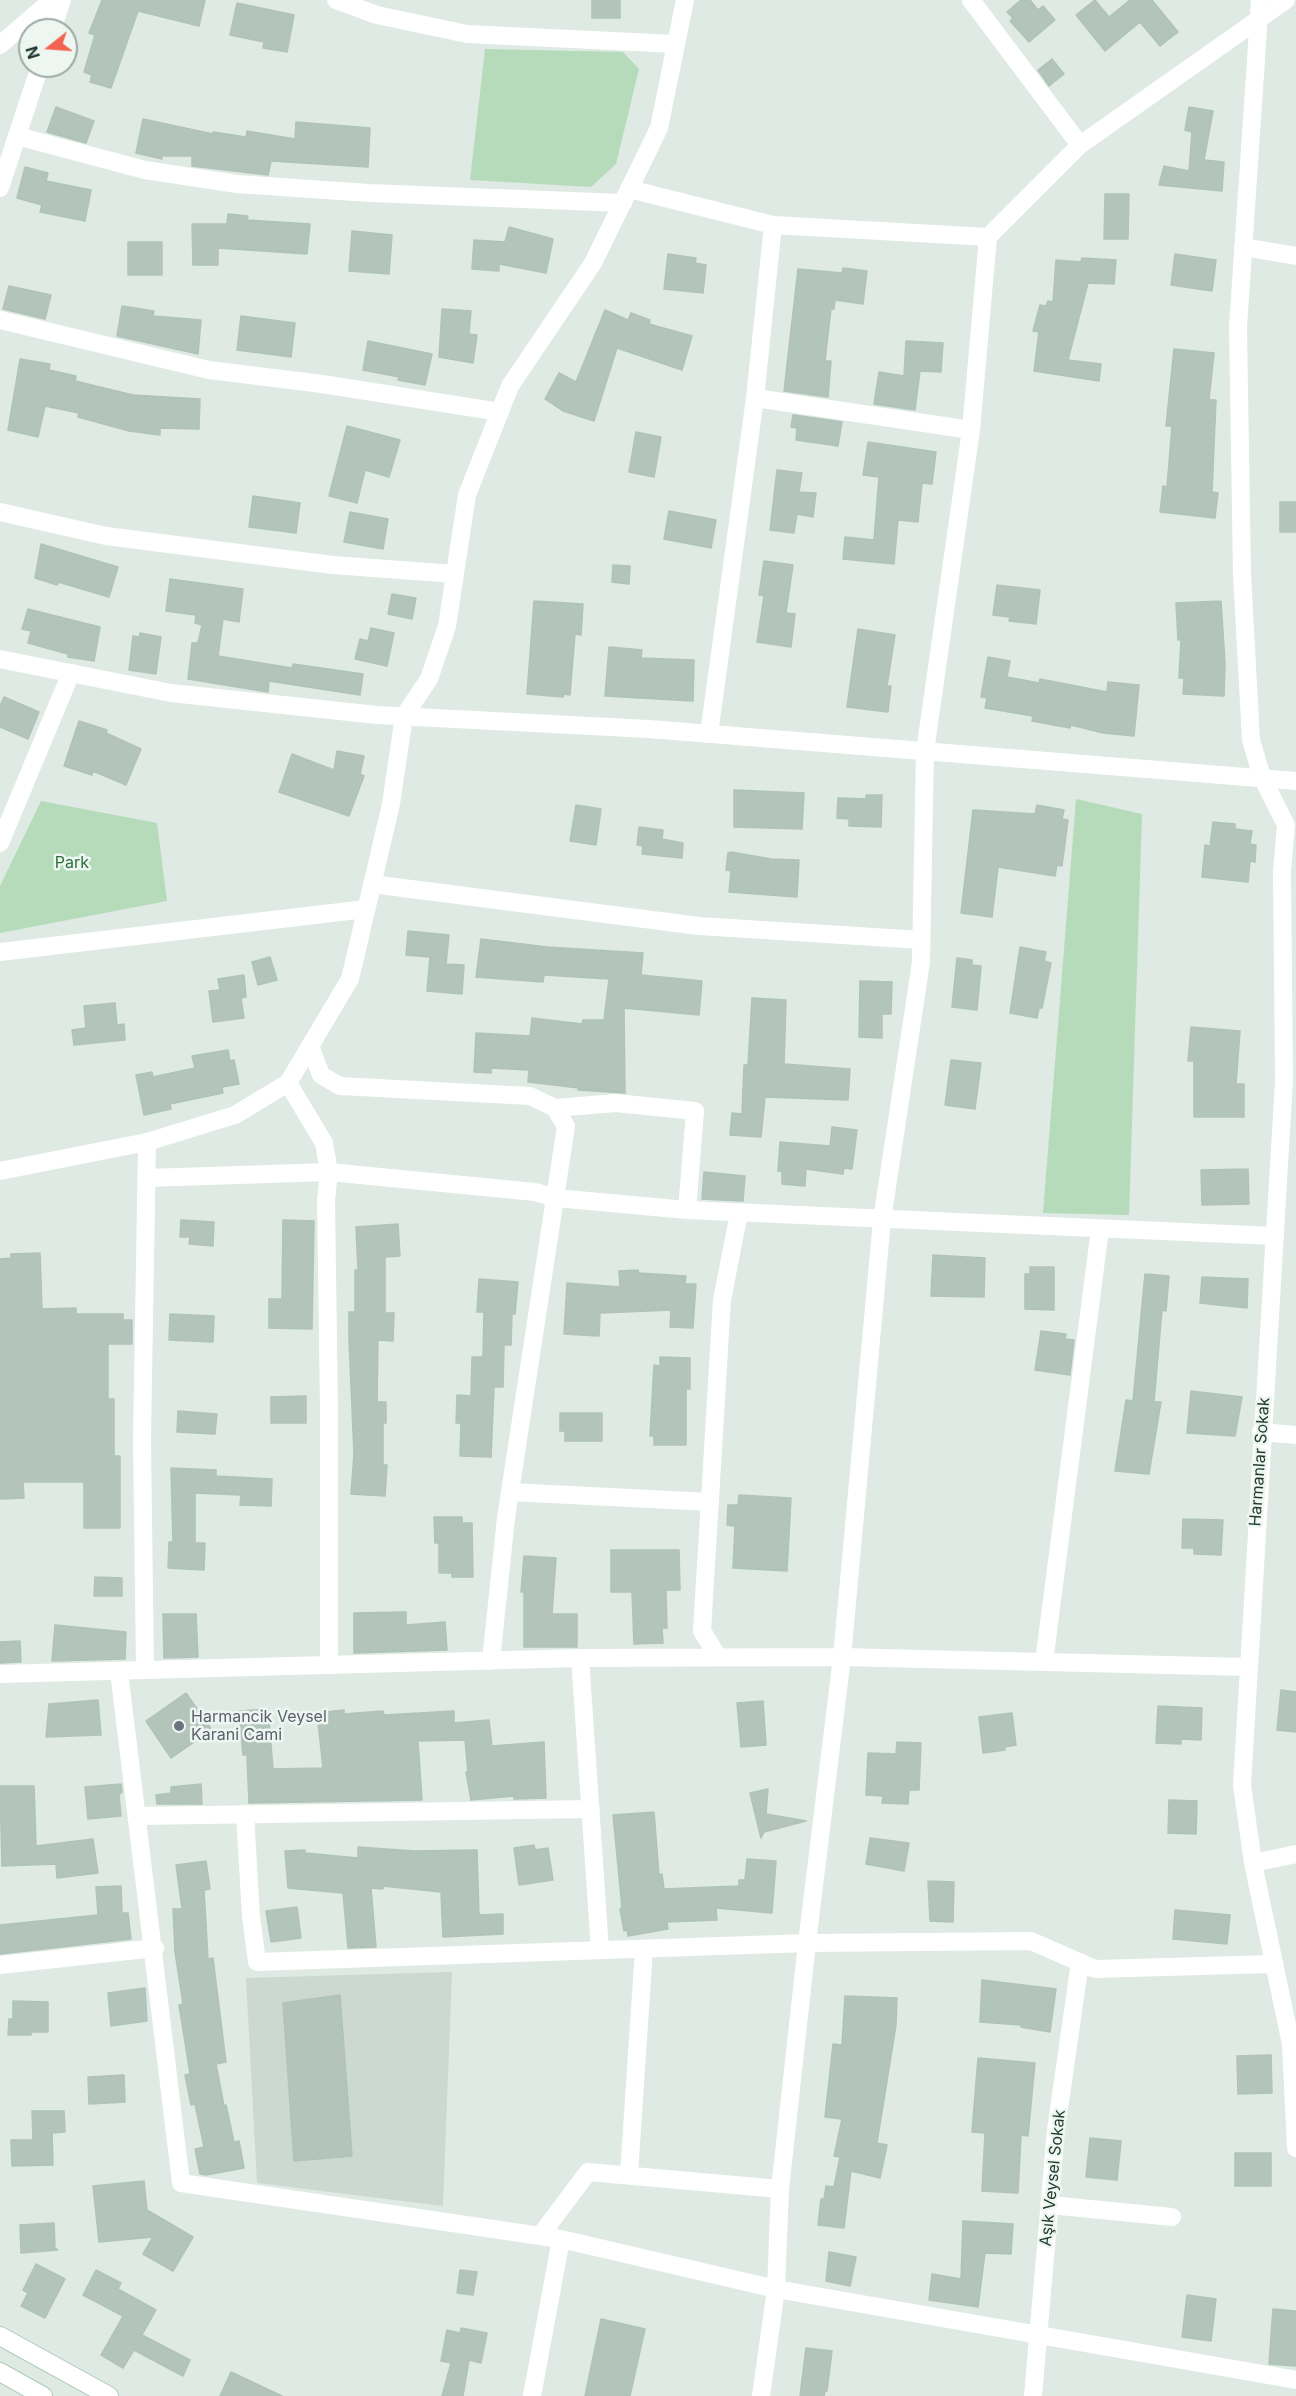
<!DOCTYPE html>
<html>
<head>
<meta charset="utf-8">
<style>
	body { margin:0 }
	#map { position:relative; width:1296px; height:2396px; overflow:hidden; background:#deeae3; font-family:Inter,sans-serif }
	canvas { display:block }
	.north { position:absolute; left:18px; top:18px; width:60px; height:60px; box-sizing:border-box; background:#eef6f1; border:2px solid #9baaa3; border-radius:50%; rotate:253deg; font-size:16px; font-weight:700; line-height:24px; text-align:center; color:#1f392e }
	.north::after { content:''; display:block; margin:auto; width:21px; height:27px; background:#f36353; clip-path:polygon(50% 0,100% 100%,50% 72%,0 100%) }
</style>
</head>
<body>
<div id="map">
<canvas width="1296" height="2396"></canvas>
<div class="north">N</div>
</div>
<script>
const c = document.querySelector('canvas').getContext('2d');
c.lineJoin = 'round';
function fill(path, color) { c.fillStyle = color; c.fill(path, 'evenodd'); }
const poly = rows => new Path2D(rows.map(r => 'M' + r).join(''));
function trace(path, color, width, dash) { c.strokeStyle = color; c.lineWidth = width; c.lineCap = dash ? 'butt' : 'round'; c.setLineDash(dash || []); c.stroke(path); }
function drawText(font, color, halo, rows, align = 'center') {
  c.font = font + ' Inter,sans-serif'; c.lineWidth = 5; c.setLineDash([]); c.textBaseline = 'middle'; c.strokeStyle = halo; c.fillStyle = color; for (const [text, x, y, turn = 0] of rows) {
    c.save(); c.translate(x, y); c.rotate((+turn || 0) * Math.PI / 180); c.textAlign = isNaN(turn) ? turn : align; if (halo) c.strokeText(text, 0, 0); c.fillText(text, 0, 0); c.restore();
  }
}
fill(poly([
	[452,1972,443,2206,257,2183,246,1978]
]), '#ccd9d1');
fill(poly([
	[485,49,623,52,639,69,616,164,591,187,470,180],
	[1076,799,1142,814,1129,1215,1043,1213],
	[41,801,157,823,167,901,0,933,0,886]
]), '#b6dbbb');
const building = poly([
	[102,0,205,0,199,26,138,11,111,88,90,82,92,75,84,72,95,35,89,33,102,0],
	[592,0,620,0,620,18,592,18,592,0],
	[1021,0,1030,0,1038,10,1043,6,1055,20,1029,42,1010,21,1013,18,1007,12,1021,0],
	[1095,0,1109,17,1130,0,1152,0,1178,32,1160,46,1140,22,1105,51,1076,15,1095,0],
	[237,3,294,15,287,52,263,48,264,42,230,35,237,3],
	[1052,59,1064,74,1049,86,1038,70,1052,59],
	[56,107,94,121,86,143,47,132,56,107],
	[1189,107,1213,111,1204,160,1224,162,1222,191,1159,185,1164,166,1189,171,1192,132,1185,130,1189,107],
	[143,119,213,134,213,132,246,137,247,131,295,139,296,122,370,128,368,167,271,161,268,175,192,166,192,156,162,156,162,159,136,153,143,119],
	[25,167,48,173,46,181,91,190,85,221,40,212,42,205,17,198,25,167],
	[1105,194,1129,194,1128,239,1104,239,1105,194],
	[228,214,248,216,247,220,310,224,307,254,218,248,218,265,193,265,192,224,227,224,228,214],
	[509,227,553,239,546,273,499,264,499,271,472,269,474,240,505,242,509,227],
	[352,231,392,235,389,274,349,271,352,231],
	[128,242,162,242,162,275,128,275,128,242],
	[668,254,696,258,695,263,706,265,703,293,664,289,668,254],
	[1175,254,1216,260,1212,291,1171,285,1175,254],
	[1082,258,1116,260,1114,284,1088,283,1068,360,1101,364,1099,381,1034,371,1039,332,1033,331,1040,305,1046,306,1048,301,1053,302,1056,260,1081,262,1082,258],
	[843,268,867,271,863,304,835,300,834,309,831,309,825,361,831,361,828,397,784,391,798,269,842,273,843,268],
	[9,286,51,295,45,319,3,309,9,286],
	[122,306,154,311,153,316,201,320,198,354,117,336,122,306],
	[442,309,471,311,469,334,477,335,473,363,439,357,442,309],
	[605,310,628,320,631,313,650,320,649,324,692,336,682,370,617,348,594,421,563,411,545,399,559,373,576,382,605,310],
	[241,316,295,323,291,357,237,350,241,316],
	[368,341,432,354,425,385,398,380,399,377,363,370,368,341],
	[906,341,943,343,941,372,920,371,915,410,874,404,879,372,904,376,906,341],
	[1174,349,1214,353,1209,400,1216,400,1212,492,1218,493,1215,518,1160,512,1163,486,1167,487,1172,426,1166,426,1174,349],
	[20,359,50,364,49,370,76,376,75,381,133,395,200,399,199,429,160,428,160,435,129,431,78,417,79,413,45,406,38,437,8,430,20,359],
	[793,415,842,422,838,446,796,440,797,428,791,427,793,415],
	[347,426,400,440,389,477,365,470,357,503,329,496,347,426],
	[636,432,661,437,654,477,629,472,636,432],
	[868,442,936,452,932,484,922,483,918,522,898,520,894,564,843,559,845,537,874,540,879,477,863,475,868,442],
	[777,470,802,473,799,492,816,493,813,517,797,514,794,533,770,530,777,470],
	[253,496,300,503,296,533,249,527,253,496],
	[1280,502,1296,502,1296,532,1280,532,1280,502],
	[669,511,716,520,711,548,664,539,669,511],
	[350,512,388,519,383,549,344,542,350,512],
	[41,544,118,567,109,597,58,582,57,585,35,578,41,544],
	[764,561,793,565,786,613,795,614,791,647,757,642,764,596,759,595,764,561],
	[613,565,630,566,629,584,612,582,613,565],
	[170,579,243,589,239,622,223,619,218,656,292,668,293,664,363,674,360,695,269,681,268,692,188,679,192,643,198,643,202,625,195,623,196,615,166,611,170,579],
	[997,585,1040,590,1036,624,1009,621,1010,617,993,615,997,585],
	[392,594,416,598,412,619,388,614,392,594],
	[534,601,583,604,581,635,575,634,570,695,564,694,563,697,527,694,534,601],
	[1221,601,1225,663,1224,696,1183,694,1184,678,1179,678,1181,640,1178,640,1176,603,1221,601],
	[28,609,100,627,94,661,68,657,68,654,28,643,31,631,22,629,28,609],
	[371,628,394,633,387,666,355,659,360,639,368,641,371,628],
	[858,629,895,635,887,686,891,686,888,712,847,707,858,629],
	[140,633,161,637,156,674,129,670,133,636,139,637,140,633],
	[609,647,642,650,641,658,694,660,693,701,605,696,609,647],
	[988,657,1010,661,1007,677,1039,683,1040,679,1107,692,1108,682,1139,685,1134,736,1103,733,1071,725,1070,728,1032,721,1033,716,985,708,987,698,981,697,988,657],
	[4,697,39,712,28,739,0,727,0,706,4,697],
	[79,721,107,730,106,733,141,749,126,785,93,771,92,775,64,766,79,721],
	[337,751,364,756,360,774,364,776,349,816,279,792,292,754,334,770,337,751],
	[734,790,804,793,802,829,734,827,734,790],
	[866,795,882,795,881,827,849,826,849,819,837,818,838,798,866,799,866,795],
	[576,805,601,809,596,845,570,841,576,805],
	[1037,805,1064,810,1062,819,1068,820,1062,866,1057,865,1055,876,998,867,992,917,961,913,973,810,1035,814,1037,805],
	[1213,822,1235,824,1235,829,1252,831,1250,844,1256,845,1255,862,1250,861,1248,882,1202,877,1205,845,1210,846,1213,822],
	[639,827,663,830,662,839,683,843,682,858,642,854,643,846,637,845,639,827],
	[731,852,771,859,799,860,797,897,729,892,731,871,726,870,728,853,731,852],
	[408,931,449,935,446,964,464,965,462,994,427,991,430,957,406,955,408,931],
	[481,939,547,947,643,953,641,975,702,981,699,1015,624,1008,625,1093,578,1090,579,1088,528,1082,529,1070,491,1068,491,1073,474,1072,476,1033,530,1036,532,1018,582,1024,583,1020,604,1020,609,979,544,975,543,982,476,977,481,939],
	[1020,947,1046,952,1044,961,1051,963,1042,1008,1039,1008,1037,1018,1010,1013,1020,947],
	[270,957,277,980,258,985,252,962,270,957],
	[957,958,972,960,972,965,981,966,977,1010,952,1007,957,958],
	[244,975,246,997,241,998,244,1018,213,1022,209,991,220,990,218,979,244,975],
	[860,981,892,982,891,1014,882,1014,882,1038,859,1037,860,981],
	[752,998,786,1000,784,1064,850,1069,848,1100,765,1097,761,1137,730,1135,732,1113,742,1114,744,1065,748,1065,752,998],
	[115,1003,117,1025,124,1024,125,1040,74,1045,72,1030,86,1028,84,1006,115,1003],
	[1191,1027,1240,1031,1236,1084,1244,1084,1244,1117,1194,1117,1194,1061,1188,1061,1191,1027],
	[228,1050,230,1061,234,1060,239,1084,222,1087,223,1093,170,1104,171,1109,144,1115,136,1075,152,1072,153,1077,195,1068,192,1056,228,1050],
	[951,1060,981,1063,975,1109,945,1105,951,1060],
	[832,1127,857,1130,852,1169,844,1168,843,1174,806,1169,805,1186,782,1184,782,1171,778,1171,780,1142,830,1146,832,1127],
	[1248,1169,1249,1204,1202,1205,1201,1170,1248,1169],
	[704,1172,745,1176,743,1201,702,1199,704,1172],
	[181,1220,214,1222,213,1246,189,1244,190,1237,180,1237,181,1220],
	[283,1220,314,1221,312,1329,269,1328,269,1299,282,1299,283,1220],
	[398,1224,400,1256,385,1257,385,1313,394,1313,393,1341,378,1340,377,1402,386,1402,386,1423,383,1423,383,1465,387,1465,385,1496,351,1494,354,1454,349,1339,349,1312,355,1312,355,1270,358,1270,356,1227,398,1224],
	[40,1253,42,1309,76,1308,76,1314,123,1314,123,1320,132,1320,132,1344,108,1344,108,1399,114,1399,114,1456,120,1456,120,1528,84,1528,84,1482,23,1482,24,1498,0,1499,0,1259,11,1258,11,1254,40,1253],
	[933,1255,985,1258,984,1297,931,1296,933,1255],
	[1030,1267,1054,1267,1054,1310,1025,1309,1025,1274,1030,1274,1030,1267],
	[638,1270,639,1273,686,1276,685,1284,696,1284,693,1328,670,1327,671,1310,600,1313,599,1336,564,1334,567,1283,620,1287,619,1271,638,1270],
	[1145,1274,1169,1276,1166,1311,1162,1310,1154,1402,1161,1402,1149,1474,1115,1471,1126,1400,1133,1401,1145,1274],
	[1202,1277,1248,1279,1247,1308,1200,1303,1202,1277],
	[479,1279,518,1282,515,1314,512,1314,511,1345,504,1345,503,1387,494,1387,491,1457,460,1456,461,1423,456,1423,457,1395,471,1396,472,1357,483,1357,484,1312,477,1312,479,1279],
	[170,1314,214,1316,213,1342,169,1340,170,1314],
	[1041,1331,1066,1334,1065,1339,1074,1340,1070,1375,1035,1370,1041,1331],
	[660,1357,690,1358,690,1389,686,1389,686,1445,654,1445,654,1436,650,1436,654,1365,660,1366,660,1357],
	[1191,1391,1242,1397,1235,1436,1187,1433,1191,1391],
	[306,1396,306,1423,271,1423,271,1397,306,1396],
	[178,1411,217,1414,215,1434,177,1432,178,1411],
	[560,1413,602,1413,602,1441,565,1441,565,1431,560,1431,560,1413],
	[171,1468,216,1470,216,1476,272,1479,271,1506,240,1505,241,1495,195,1493,195,1543,205,1543,204,1570,168,1568,169,1542,173,1542,171,1468],
	[739,1495,791,1498,787,1571,733,1568,735,1526,727,1525,728,1505,738,1505,739,1495],
	[434,1517,462,1517,462,1523,472,1523,473,1577,452,1577,452,1573,439,1573,439,1543,435,1543,434,1517],
	[1183,1519,1223,1520,1221,1555,1194,1554,1194,1548,1182,1548,1183,1519],
	[611,1550,679,1550,680,1590,666,1590,667,1628,662,1628,663,1643,634,1644,632,1592,611,1592,611,1550],
	[524,1556,556,1558,552,1614,577,1614,577,1647,524,1647,524,1592,521,1592,524,1556],
	[95,1577,122,1578,122,1596,94,1596,95,1577],
	[406,1612,406,1625,445,1622,447,1650,354,1653,354,1613,406,1612],
	[163,1614,196,1614,198,1657,164,1658,163,1614],
	[55,1625,126,1632,125,1659,52,1661,55,1625],
	[20,1641,21,1662,0,1663,0,1642,20,1641],
	[1281,1690,1296,1692,1296,1732,1277,1730,1281,1690],
	[186,1693,212,1730,171,1758,146,1721,186,1693],
	[98,1700,101,1735,46,1737,49,1704,98,1700],
	[763,1701,766,1745,741,1747,737,1703,763,1701],
	[1158,1706,1202,1708,1201,1740,1181,1739,1181,1744,1156,1743,1158,1706],
	[268,1709,273,1769,323,1768,317,1713,344,1710,344,1714,383,1711,384,1715,454,1711,454,1723,489,1720,492,1746,544,1742,546,1798,514,1799,514,1796,471,1800,466,1772,468,1772,465,1740,418,1741,422,1800,249,1803,247,1755,243,1755,239,1711,268,1709],
	[1012,1713,1016,1745,1005,1747,1005,1750,983,1753,979,1717,1012,1713],
	[897,1742,921,1743,919,1790,909,1790,908,1804,882,1803,883,1796,866,1795,868,1753,896,1754,897,1742],
	[121,1784,122,1792,119,1795,121,1816,88,1819,85,1787,121,1784],
	[201,1784,202,1804,157,1804,156,1795,171,1793,171,1787,201,1784],
	[0,1786,34,1786,36,1846,93,1839,98,1873,57,1878,56,1864,2,1866,0,1786],
	[768,1789,766,1814,806,1821,764,1832,761,1838,750,1793,768,1789],
	[1169,1800,1197,1801,1196,1834,1168,1833,1169,1800],
	[654,1812,659,1875,662,1874,664,1889,739,1886,739,1880,745,1880,747,1859,776,1861,772,1913,716,1908,717,1920,667,1922,668,1929,628,1936,627,1930,624,1931,620,1909,622,1908,613,1815,654,1812],
	[870,1838,909,1843,904,1871,866,1864,870,1838],
	[534,1845,535,1850,548,1848,553,1880,519,1885,514,1848,534,1845],
	[358,1847,414,1851,477,1850,479,1915,503,1914,503,1934,443,1937,441,1892,383,1886,383,1889,371,1888,376,1947,348,1948,343,1893,288,1888,285,1851,305,1850,305,1853,358,1858,358,1847],
	[206,1861,210,1889,204,1890,208,1959,213,1958,226,2062,216,2064,224,2106,226,2105,234,2142,239,2141,244,2168,206,2175,200,2174,195,2149,204,2147,195,2104,191,2105,185,2075,190,2074,179,2005,183,2004,175,1952,173,1909,182,1909,176,1865,206,1861],
	[928,1881,954,1882,953,1922,930,1921,928,1881],
	[121,1886,122,1913,128,1913,131,1939,0,1954,0,1925,98,1915,96,1887,121,1886],
	[297,1907,301,1938,271,1942,266,1911,297,1907],
	[1175,1910,1230,1915,1227,1944,1173,1939,1175,1910],
	[982,1980,1056,1989,1050,2032,1021,2027,1021,2025,980,2022,982,1980],
	[145,1988,147,2021,111,2026,108,1993,145,1988],
	[340,1995,352,2156,294,2161,283,2003,340,1995],
	[845,1996,897,1998,896,2025,877,2143,887,2145,880,2178,851,2171,844,2228,818,2225,821,2199,824,2199,826,2186,834,2187,840,2157,834,2156,842,2119,825,2117,833,2044,842,2045,845,1996],
	[13,2001,48,2002,48,2032,31,2032,31,2035,8,2035,9,2019,13,2019,13,2001],
	[1271,2055,1272,2093,1238,2094,1237,2056,1271,2055],
	[978,2058,1035,2063,1028,2136,1021,2135,1018,2193,982,2191,985,2133,972,2132,978,2058],
	[124,2075,125,2102,89,2104,88,2077,124,2075],
	[32,2111,64,2111,65,2132,52,2133,53,2165,12,2166,11,2140,33,2140,32,2111],
	[1090,2138,1121,2141,1117,2180,1086,2177,1090,2138],
	[1235,2153,1271,2153,1271,2186,1235,2186,1235,2153],
	[144,2181,147,2210,193,2237,173,2271,143,2254,153,2237,99,2242,93,2186,144,2181],
	[963,2221,1013,2224,1011,2254,985,2253,978,2307,929,2300,932,2274,961,2279,963,2221],
	[54,2223,55,2247,52,2247,58,2250,21,2253,20,2225,54,2223],
	[829,2252,856,2257,850,2286,826,2281,829,2252],
	[36,2264,65,2279,45,2318,21,2306,28,2293,23,2290,36,2264],
	[96,2270,121,2283,118,2289,156,2310,142,2335,190,2360,183,2376,134,2350,123,2368,101,2355,123,2316,83,2295,96,2270],
	[460,2270,477,2272,473,2295,457,2293,460,2270],
	[1187,2295,1216,2299,1211,2341,1182,2337,1187,2295],
	[1273,2309,1296,2311,1296,2366,1269,2364,1273,2309],
	[601,2319,645,2329,630,2396,585,2396,601,2319],
	[461,2328,487,2333,481,2363,469,2360,463,2396,442,2396,451,2363,441,2361,447,2330,460,2333,461,2328],
	[806,2348,832,2351,827,2391,825,2391,824,2396,800,2396,806,2348],
	[231,2372,282,2396,220,2396,231,2372]
]);
fill(building, '#b3c4bb');
trace(building, '#b0c3b9', 1.5);
const secondary = poly([
	[0,2336,109,2396],
	[0,2372,43,2396]
]);
trace(secondary, '#b1c9bd', 20);
trace(poly([
	[336,0,377,15,467,34,676,44],
	[971,0,1080,145],
	[1260,0,1238,327,1242,574,1251,740,1262,777,1286,825,1282,871,1284,1081,1242,1785,1253,1863,1291,2044,1296,2148],
	[52,30,62,0],
	[0,45,52,0],
	[17,136,145,170,237,184,369,193,623,203],
	[0,188,40,66],
	[629,189,773,225,988,237],
	[1243,247,1296,256],
	[0,320,209,370,322,384,500,412],
	[755,398,971,430],
	[0,512,106,536,333,565,455,574],
	[709,734,755,398,773,225],
	[0,843,71,673],
	[372,884,699,926,921,940],
	[0,952,366,909],
	[310,1046,321,1075,340,1086,530,1096,555,1108,566,1126,506,1518,491,1661],
	[288,1083,324,1143,329,1172,326,1200,329,1411,329,1665],
	[555,1108,616,1103,695,1111,687,1210],
	[147,1178,329,1172,535,1192,556,1198,687,1210,1275,1236],
	[1261,1432,1296,1435],
	[510,1492,710,1502],
	[718,1657,702,1631,722,1300,739,1213],
	[580,1658,600,1950],
	[1044,1662,1100,1229],
	[145,1670,142,1439,147,1142],
	[119,1671,181,2183,561,2239,532,2396],
	[0,1674,580,1658,842,1657,1248,1667],
	[245,1814,251,1916,257,1962,807,1943,1031,1941,1095,1969,1272,1964],
	[139,1816,591,1809],
	[1253,1863,1296,1854],
	[0,1965,155,1948],
	[629,2174,644,1949],
	[1050,2205,1172,2217],
	[540,2236,588,2172,780,2189],
	[561,2239,776,2289,1296,2380],
	[761,2396,776,2289,780,2189,807,1943,842,1657,882,1220,921,962,925,751,971,430,988,237,1080,145,1286,0],
	[1033,2396,1056,2130,1080,1962]
]), '#fff', 18);
trace(poly([
	[0,659,171,693,377,715,649,729,1296,781],
	[0,1171,147,1142,235,1115,288,1083,350,979,391,804,404,716,429,679,447,626,467,495,510,386,593,263,659,128,685,0]
]), '#fff', 18);
trace(secondary, '#fff', 18);
for (const [x, y, r, color] of [
	[179,1726,6,"#6b7280"]
]) { const dot = new Path2D(); dot.arc(x, y, r, 0, 2 * Math.PI); c.fillStyle = color; c.fill(dot); trace(dot, '#eef6f1', 2); }
drawText('16px', '#2a703b', '#eef6f1', [
	["Park",72,863]
]);
drawText('16px', '#1f392e', '#eef6f1', [
	["Harmanlar Sokak",1260,1462,-86],
	["Aşık Veysel Sokak",1053,2178,-84]
]);
drawText('16px', '#5b616d', '#eef6f1', [
	["Harmancik Veysel",191,1717],
	["Karani Cami",191,1735]
], 'left');
</script>
</body>
</html>
